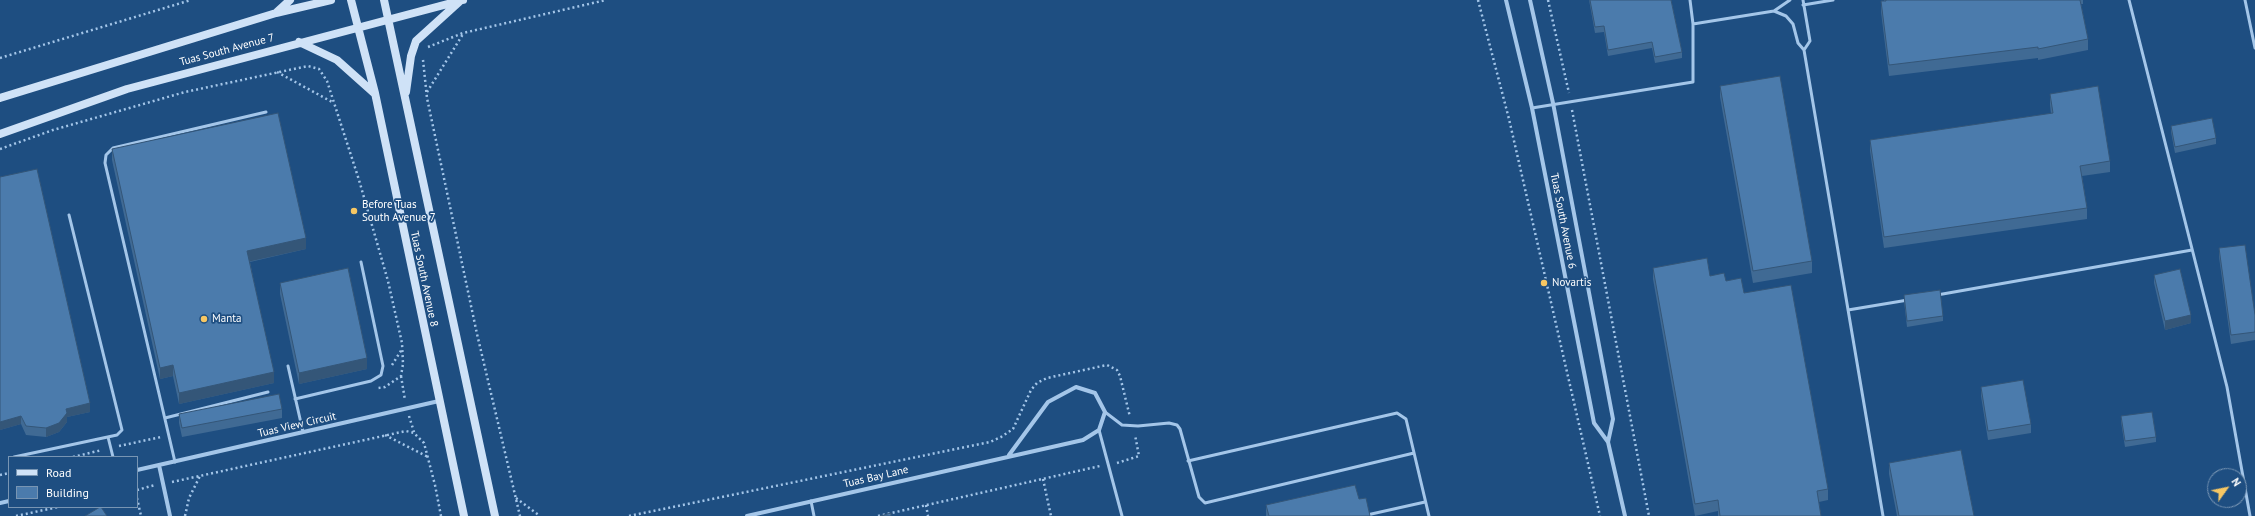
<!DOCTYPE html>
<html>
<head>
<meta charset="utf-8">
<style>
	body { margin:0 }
	#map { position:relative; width:2255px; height:516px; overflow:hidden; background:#1e4e81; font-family:"PT Sans",sans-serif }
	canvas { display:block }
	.legend { position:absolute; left:8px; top:456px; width:130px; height:52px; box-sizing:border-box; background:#1e4e81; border:1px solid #7895b3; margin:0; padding:5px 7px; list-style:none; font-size:12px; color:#fff }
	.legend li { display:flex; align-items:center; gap:8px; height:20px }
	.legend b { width:20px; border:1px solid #7895b3 }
	.north { position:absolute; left:2207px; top:468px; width:40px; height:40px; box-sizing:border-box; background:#1e4e81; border:1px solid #7895b3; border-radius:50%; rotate:57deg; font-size:11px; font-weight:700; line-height:16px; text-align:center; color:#fff }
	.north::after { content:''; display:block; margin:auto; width:14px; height:18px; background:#f7c763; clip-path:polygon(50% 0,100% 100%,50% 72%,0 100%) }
</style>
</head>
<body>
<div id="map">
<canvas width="2255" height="516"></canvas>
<ul class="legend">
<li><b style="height:5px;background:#cfe2f7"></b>Road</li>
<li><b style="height:11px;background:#4b7bac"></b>Building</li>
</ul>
<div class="north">N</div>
</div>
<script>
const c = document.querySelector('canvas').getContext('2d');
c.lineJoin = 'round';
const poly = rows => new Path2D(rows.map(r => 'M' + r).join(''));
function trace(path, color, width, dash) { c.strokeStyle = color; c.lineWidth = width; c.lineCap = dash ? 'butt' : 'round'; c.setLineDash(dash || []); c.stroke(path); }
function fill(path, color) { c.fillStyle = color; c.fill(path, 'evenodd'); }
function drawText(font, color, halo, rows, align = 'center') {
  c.font = font + ' "PT Sans",sans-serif'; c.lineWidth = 3.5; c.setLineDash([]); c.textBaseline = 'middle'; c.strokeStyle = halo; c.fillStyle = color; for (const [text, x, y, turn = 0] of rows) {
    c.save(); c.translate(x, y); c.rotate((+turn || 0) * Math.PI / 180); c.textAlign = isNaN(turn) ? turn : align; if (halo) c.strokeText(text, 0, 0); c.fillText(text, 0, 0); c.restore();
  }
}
trace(poly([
	[1478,0,1509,119,1600,516],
	[1548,0,1569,93],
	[428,47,463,33,606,0],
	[0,58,191,0],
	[423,60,427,98,477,334,520,516],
	[277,72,334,103],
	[427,92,463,34],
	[1572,110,1649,516],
	[0,149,53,130,185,92,308,66,319,69,327,81,359,180,388,281,402,343,403,364,401,376,385,387,378,388],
	[392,365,402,349],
	[401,376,405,400],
	[409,416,414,432],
	[385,435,428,457],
	[119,446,161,437],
	[73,457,102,450],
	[1117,463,1139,456,1135,435],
	[0,475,9,473],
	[1043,479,1051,516],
	[172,482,406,431,414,433,424,443,435,485,441,516],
	[137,490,155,485],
	[137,498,141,516],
	[516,498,540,516],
	[926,505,928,516],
	[16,516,58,507],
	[185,516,189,498,200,476],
	[629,516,990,442,1001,437,1013,429,1031,390,1037,383,1047,378,1107,365,1117,370,1120,376,1130,417],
	[878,516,1100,466]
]), '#a4c6e9', 2.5, [2, 3]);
trace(poly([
	[1803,0,1810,41,1804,50],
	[2129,0,2227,387,2250,516],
	[2245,0,2255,48],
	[1803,5,1833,0],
	[1774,11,1786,16,1793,24,1798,43,1804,50,1883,516],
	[1693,24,1774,11,1790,0],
	[1532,108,1693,82,1693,24,1690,0],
	[1937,295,2192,250],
	[1848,310,1908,300],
	[288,366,303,432],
	[295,399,371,381,381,375,383,366,361,262],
	[1105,412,1122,425,1138,426,1169,423,1177,425,1180,429,1199,497,1205,503,1414,453],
	[165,418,268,392],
	[1099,430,1122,516],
	[108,437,113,457],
	[14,457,117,435,122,430,69,215],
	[1188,461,1397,413,1406,419,1429,516],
	[175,462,105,163,106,155,113,148,266,112],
	[811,501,814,516],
	[1367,515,1425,502]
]), '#a4c6e9', 3);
trace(poly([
	[1506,0,1532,108,1594,423,1608,442,1625,516],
	[1530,0,1553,103,1613,419,1608,442],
	[159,465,170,516],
	[137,470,439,401],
	[0,503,9,501],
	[747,516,1083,440,1099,430,1105,412,1095,393,1076,387,1048,402,1009,455]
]), '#a4c6e9', 4);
trace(poly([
	[351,0,375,93,464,516],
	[384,0,495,516],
	[277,12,290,0],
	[299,42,337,60,374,93],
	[406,92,411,56,416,41,459,2],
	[0,98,276,13,331,0],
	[0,134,127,89,463,0]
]), '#cfe2f7', 8);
fill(poly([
	[1589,0,1671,0,1682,52,1682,58,1655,63,1652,48,1608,56,1604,32,1595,33],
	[1884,0,2083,0,2083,4,2081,4,2088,39,2088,50,2038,60,2038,58,1889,76,1881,12,1881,1,1884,1],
	[1720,86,1812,261,1812,273,1753,283,1720,97],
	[2050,94,2110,161,2110,172,2082,176,2087,208,2087,219,1884,248,1870,151,1870,140,2051,114,2050,105],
	[2171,126,2216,138,2216,144,2175,153,2171,132],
	[112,149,306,249,250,262,274,383,179,404,173,376,160,379,112,160],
	[0,177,90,412,67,417,67,422,59,432,46,437,26,435,21,424,0,430],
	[2219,248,2255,315,2255,340,2231,344,2219,257],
	[1653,268,1710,276,1726,281,1744,293,1828,489,1828,500,1819,502,1821,516,1718,516,1718,511,1695,516,1653,279],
	[2154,275,2191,323,2165,330,2154,283],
	[280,283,367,369,299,384,280,294],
	[1904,295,1943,316,1943,321,1907,327,1904,301],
	[1981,387,2031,424,2031,433,1988,440,1981,396],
	[282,409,282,418,182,437,179,423,179,414],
	[2121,416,2156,437,2156,442,2125,447,2121,422],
	[1889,463,1974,516,1897,516,1889,474],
	[1359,499,1370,516,1266,516,1266,505]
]), '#406a94');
fill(poly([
	[306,238,306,249,247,262,247,251],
	[2191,315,2191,323,2165,330,2165,321],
	[367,358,367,369,299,384,299,373],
	[173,365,173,376,160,379,160,368],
	[274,372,274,383,179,404,179,393],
	[90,403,90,412,67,417,67,422,59,432,46,437,46,428,66,409],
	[21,416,21,424,0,430,0,422]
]), '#345678');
const building = poly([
	[1590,0,1671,0,1682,52,1655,57,1652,42,1608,50,1604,26,1595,27,1590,0],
	[1886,0,2080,0,2088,39,2038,49,2038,47,1889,65,1881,1,1886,1,1886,0],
	[1780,76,1812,261,1753,271,1720,86,1780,76],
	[2098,86,2110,161,2080,166,2087,208,1884,237,1870,140,2053,113,2050,94,2098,86],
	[278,113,306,238,247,251,274,372,179,393,173,365,160,368,112,149,278,113],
	[2212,118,2216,138,2175,147,2171,126,2212,118],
	[37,169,90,403,66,409,67,413,59,423,46,428,26,426,21,416,0,422,0,177,37,169],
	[2245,245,2255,315,2255,332,2231,335,2219,248,2245,245],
	[1707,258,1710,276,1724,273,1726,281,1741,278,1744,293,1791,285,1828,489,1817,491,1821,516,1720,516,1718,500,1695,504,1653,268,1707,258],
	[348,268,367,358,299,373,280,283,348,268],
	[2180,269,2191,315,2165,321,2154,275,2180,269],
	[1940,290,1943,316,1907,321,1904,295,1940,290],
	[2023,380,2031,424,1988,431,1981,387,2023,380],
	[279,394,282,409,182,428,179,414,279,394],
	[2152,412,2156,437,2125,441,2121,416,2152,412],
	[1961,450,1974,516,1899,516,1889,463,1961,450],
	[1355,485,1359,499,1366,498,1370,516,1269,516,1266,505,1355,485],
	[100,507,101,507,107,516,85,516,100,507],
	[891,513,891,516,880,516,891,513]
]);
fill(building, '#4b7bac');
trace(building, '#345678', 1);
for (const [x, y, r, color] of [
	[354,211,4,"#f7c763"],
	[1544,283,4,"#f7c763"],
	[204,319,4,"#f7c763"]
]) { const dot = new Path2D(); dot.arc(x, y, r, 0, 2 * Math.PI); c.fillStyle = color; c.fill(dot); trace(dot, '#1e4e81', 1.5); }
drawText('11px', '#fff', '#1e4e81', [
	["Tuas South Avenue 7",227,50,-15],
	["Tuas South Avenue 6",1563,221,79],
	["Tuas South Avenue 8",424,279,78],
	["Tuas View Circuit",297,425,-13],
	["Tuas Bay Lane",876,477,-13]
]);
drawText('11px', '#fff', '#1e4e81', [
	["Before Tuas",362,205],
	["South Avenue 7",362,218],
	["Novartis",1552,283],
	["Manta",212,319]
], 'left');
</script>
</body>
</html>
